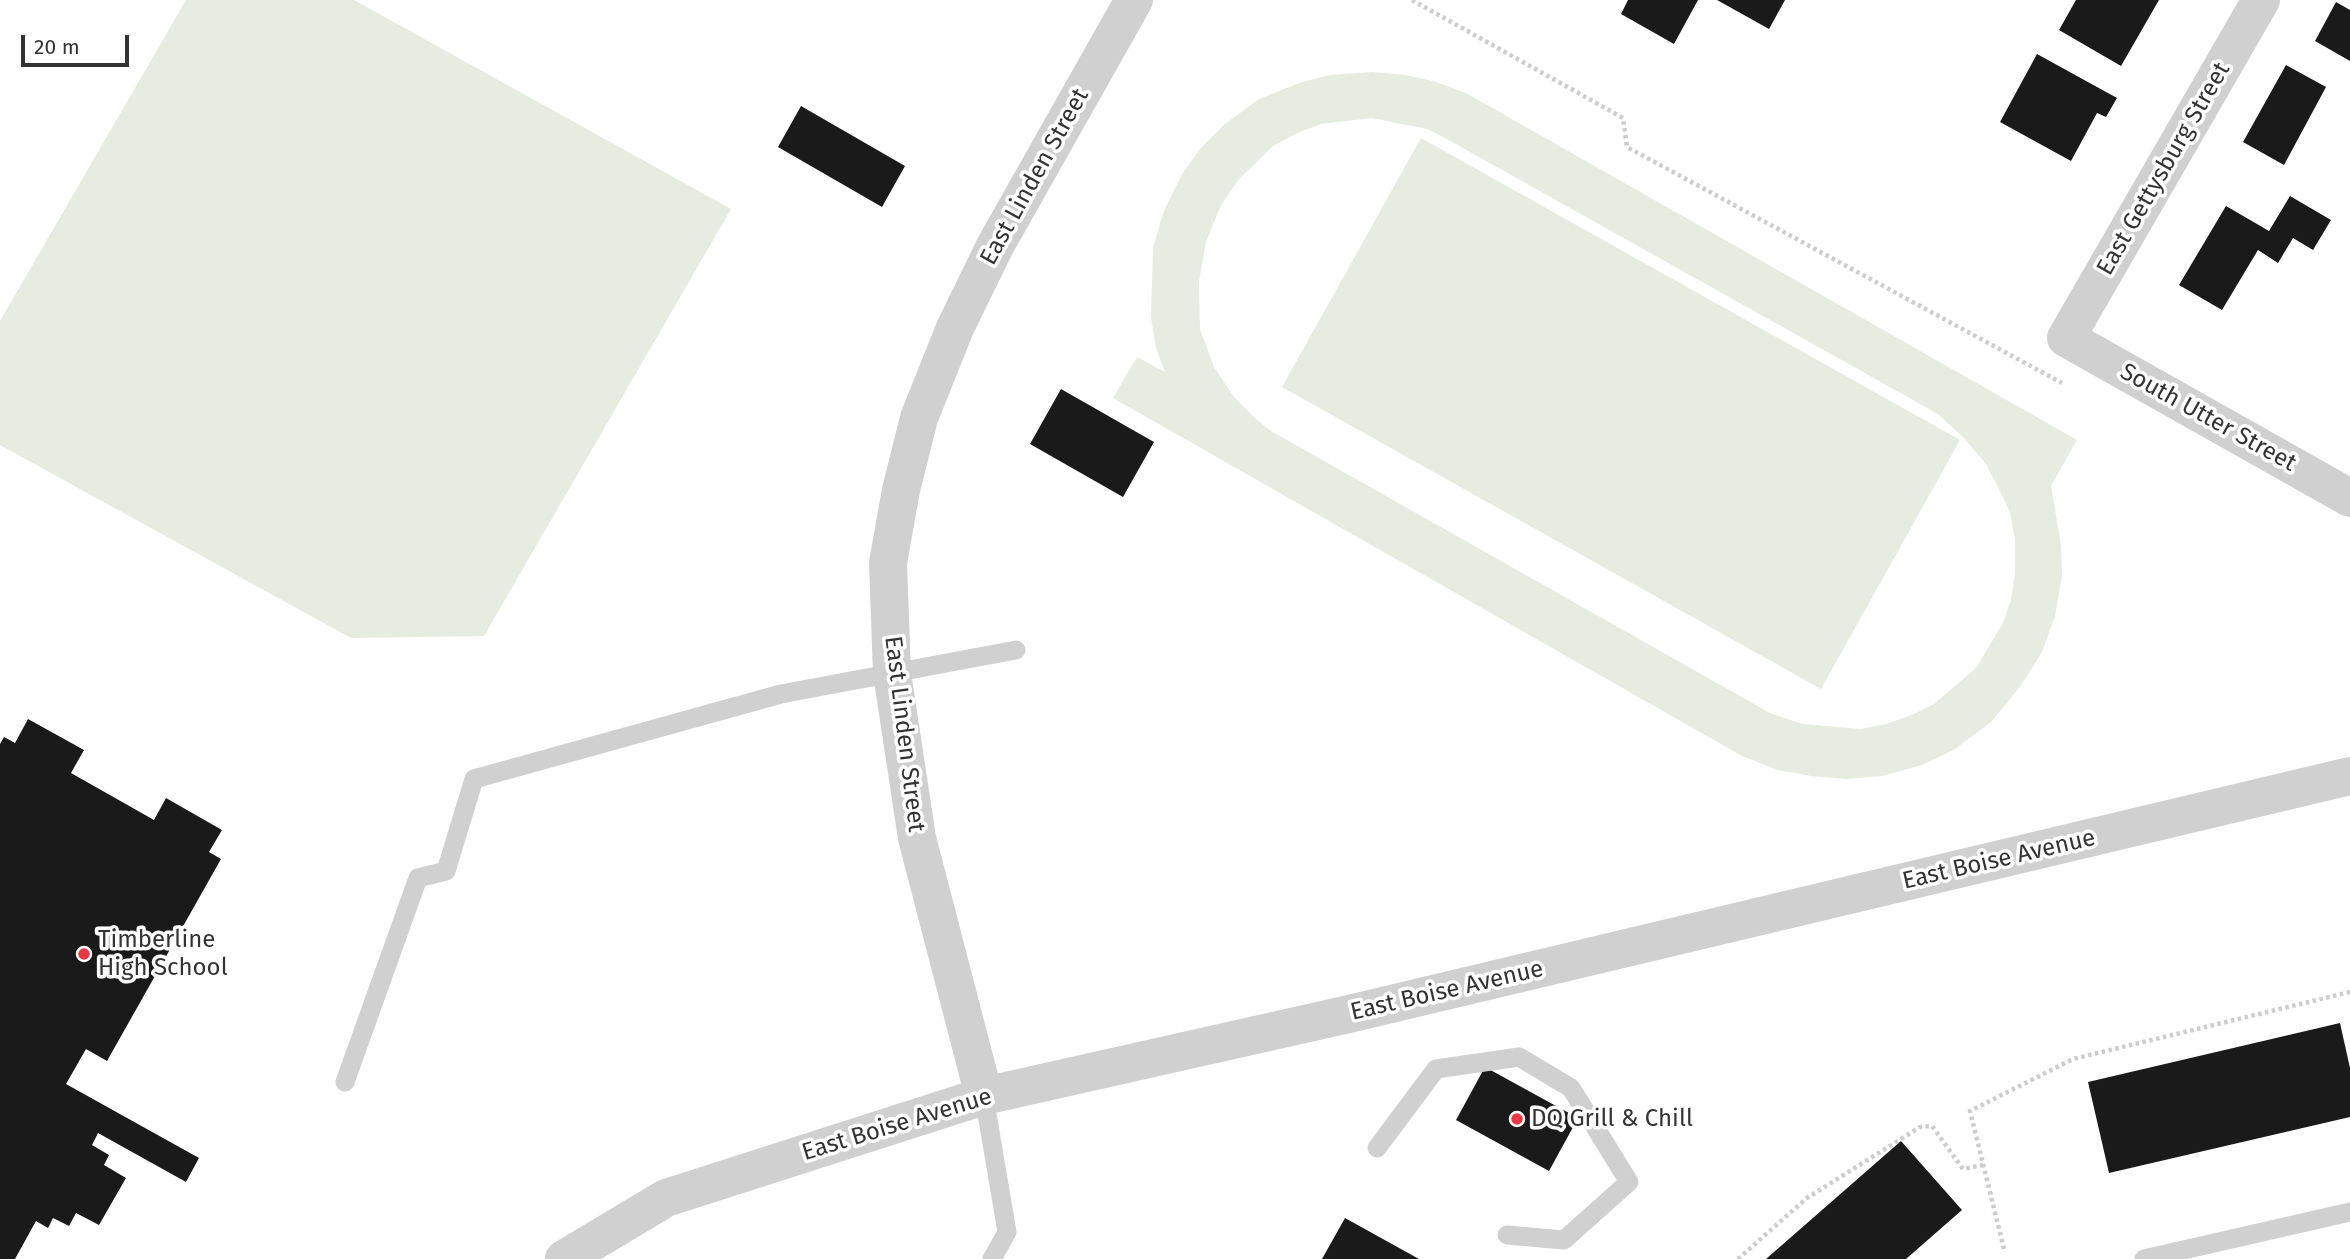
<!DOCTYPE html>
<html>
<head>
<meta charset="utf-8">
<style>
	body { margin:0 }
	#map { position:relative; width:2350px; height:1259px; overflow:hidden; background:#fff; font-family:"Fira Sans",sans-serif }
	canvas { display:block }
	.scale { position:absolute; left:21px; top:35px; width:108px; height:32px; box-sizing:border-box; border:4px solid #333; border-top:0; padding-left:9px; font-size:21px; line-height:24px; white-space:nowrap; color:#333; -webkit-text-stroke:5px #fff; paint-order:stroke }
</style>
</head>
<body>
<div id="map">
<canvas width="2350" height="1259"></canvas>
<div class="scale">20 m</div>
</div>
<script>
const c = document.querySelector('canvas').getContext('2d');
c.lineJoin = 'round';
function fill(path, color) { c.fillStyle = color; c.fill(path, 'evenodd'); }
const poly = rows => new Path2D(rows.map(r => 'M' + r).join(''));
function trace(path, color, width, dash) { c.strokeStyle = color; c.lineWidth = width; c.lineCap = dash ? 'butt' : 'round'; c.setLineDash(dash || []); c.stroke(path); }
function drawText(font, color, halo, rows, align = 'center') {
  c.font = font + ' "Fira Sans",sans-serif'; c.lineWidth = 7; c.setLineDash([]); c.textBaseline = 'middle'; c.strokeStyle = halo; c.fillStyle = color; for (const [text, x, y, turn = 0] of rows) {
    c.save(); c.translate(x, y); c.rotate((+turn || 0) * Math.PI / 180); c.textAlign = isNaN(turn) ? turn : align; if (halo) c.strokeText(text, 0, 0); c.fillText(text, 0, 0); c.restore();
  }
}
fill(poly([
	[186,0,354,0,731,209,484,636,351,638,0,445,0,321],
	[1372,72,1405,75,1433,81,1466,93,2077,440,2051,486,2061,545,2062,576,2055,616,2042,652,2020,687,1991,722,1955,749,1922,765,1882,776,1846,779,1811,776,1778,770,1742,756,1113,398,1137,357,1165,372,1156,348,1151,317,1153,247,1164,211,1182,174,1201,148,1225,124,1259,99,1302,82,1330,75],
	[1372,118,1427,129,1445,138,1938,414,1964,438,1986,464,1997,485,2010,512,2015,540,2015,573,2011,600,2003,623,1976,668,1934,704,1914,714,1886,724,1861,729,1802,724,1770,713,1271,431,1257,420,1234,397,1214,367,1200,329,1199,281,1206,242,1220,207,1238,180,1273,146,1297,133,1321,124],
	[1421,138,1960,440,1821,689,1282,387]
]), '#e6ecdf');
fill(poly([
	[1628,0,1698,0,1674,44,1621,14],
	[1717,0,1785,0,1769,29],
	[2076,0,2159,0,2121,66,2059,30],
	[2336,2,2350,10,2350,61,2315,41],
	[2037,54,2117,98,2106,117,2097,113,2071,161,2000,122],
	[2286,65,2326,87,2284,165,2243,142],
	[801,106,905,166,882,207,778,147],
	[2290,196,2331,220,2313,250,2293,238,2278,263,2258,250,2222,310,2179,285,2226,206,2269,231],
	[1061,389,1154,442,1123,497,1030,444],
	[28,719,84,750,71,773,154,820,166,798,222,830,209,852,221,859,107,1061,86,1049,66,1084,199,1158,186,1182,98,1133,92,1145,109,1155,104,1165,126,1178,99,1225,76,1213,69,1226,53,1218,48,1228,36,1221,15,1259,0,1259,0,744,4,737,15,743],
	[2340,1023,2350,1068,2350,1117,2109,1173,2088,1082],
	[1485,1067,1578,1118,1549,1171,1456,1120],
	[1901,1141,1962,1210,1906,1259,1766,1259],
	[1345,1218,1419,1259,1322,1259]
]), '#1a1a1a');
trace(poly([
	[1412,0,1623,118,1627,147,2062,383],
	[2004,1249,1970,1111,2073,1059,2350,992],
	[1738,1259,1807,1198,1920,1127,1932,1126,1963,1169,1983,1165]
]), '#cdcdcd', 4.5, [3.5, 3.5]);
trace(poly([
	[345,1082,418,878,446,871,474,779,781,694,1016,650],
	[984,1096,1007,1232,992,1259],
	[1377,1148,1436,1069,1519,1057,1571,1088,1629,1182,1564,1240,1507,1235],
	[2144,1259,2350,1212]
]), '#d0d0d0', 19);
trace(poly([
	[2261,0,2066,338,2350,498]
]), '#d0d0d0', 38);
trace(poly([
	[984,1096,917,838,892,673,888,563,901,490,919,418,955,328,995,246,1134,0],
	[564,1259,666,1198,984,1096,1349,1014,2350,776]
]), '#d0d0d0', 38);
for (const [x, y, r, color] of [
	[84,954,7,"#e63946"],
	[1517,1119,7,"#e63946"]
]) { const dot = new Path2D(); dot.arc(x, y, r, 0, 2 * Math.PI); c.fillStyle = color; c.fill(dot); trace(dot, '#fff', 2.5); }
drawText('24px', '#333', '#fff', [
	["East Gettysburg Street",2164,169,-60],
	["East Linden Street",1035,177,-61],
	["South Utter Street",2208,418,29],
	["East Linden Street",904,734,83],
	["East Boise Avenue",1999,860,-13],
	["East Boise Avenue",1447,991,-13],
	["East Boise Avenue",897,1125,-17]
]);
drawText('24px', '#333', '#fff', [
	["Timberline",98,940],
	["High School",98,968],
	["DQ Grill & Chill",1531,1119]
], 'left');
</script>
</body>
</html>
